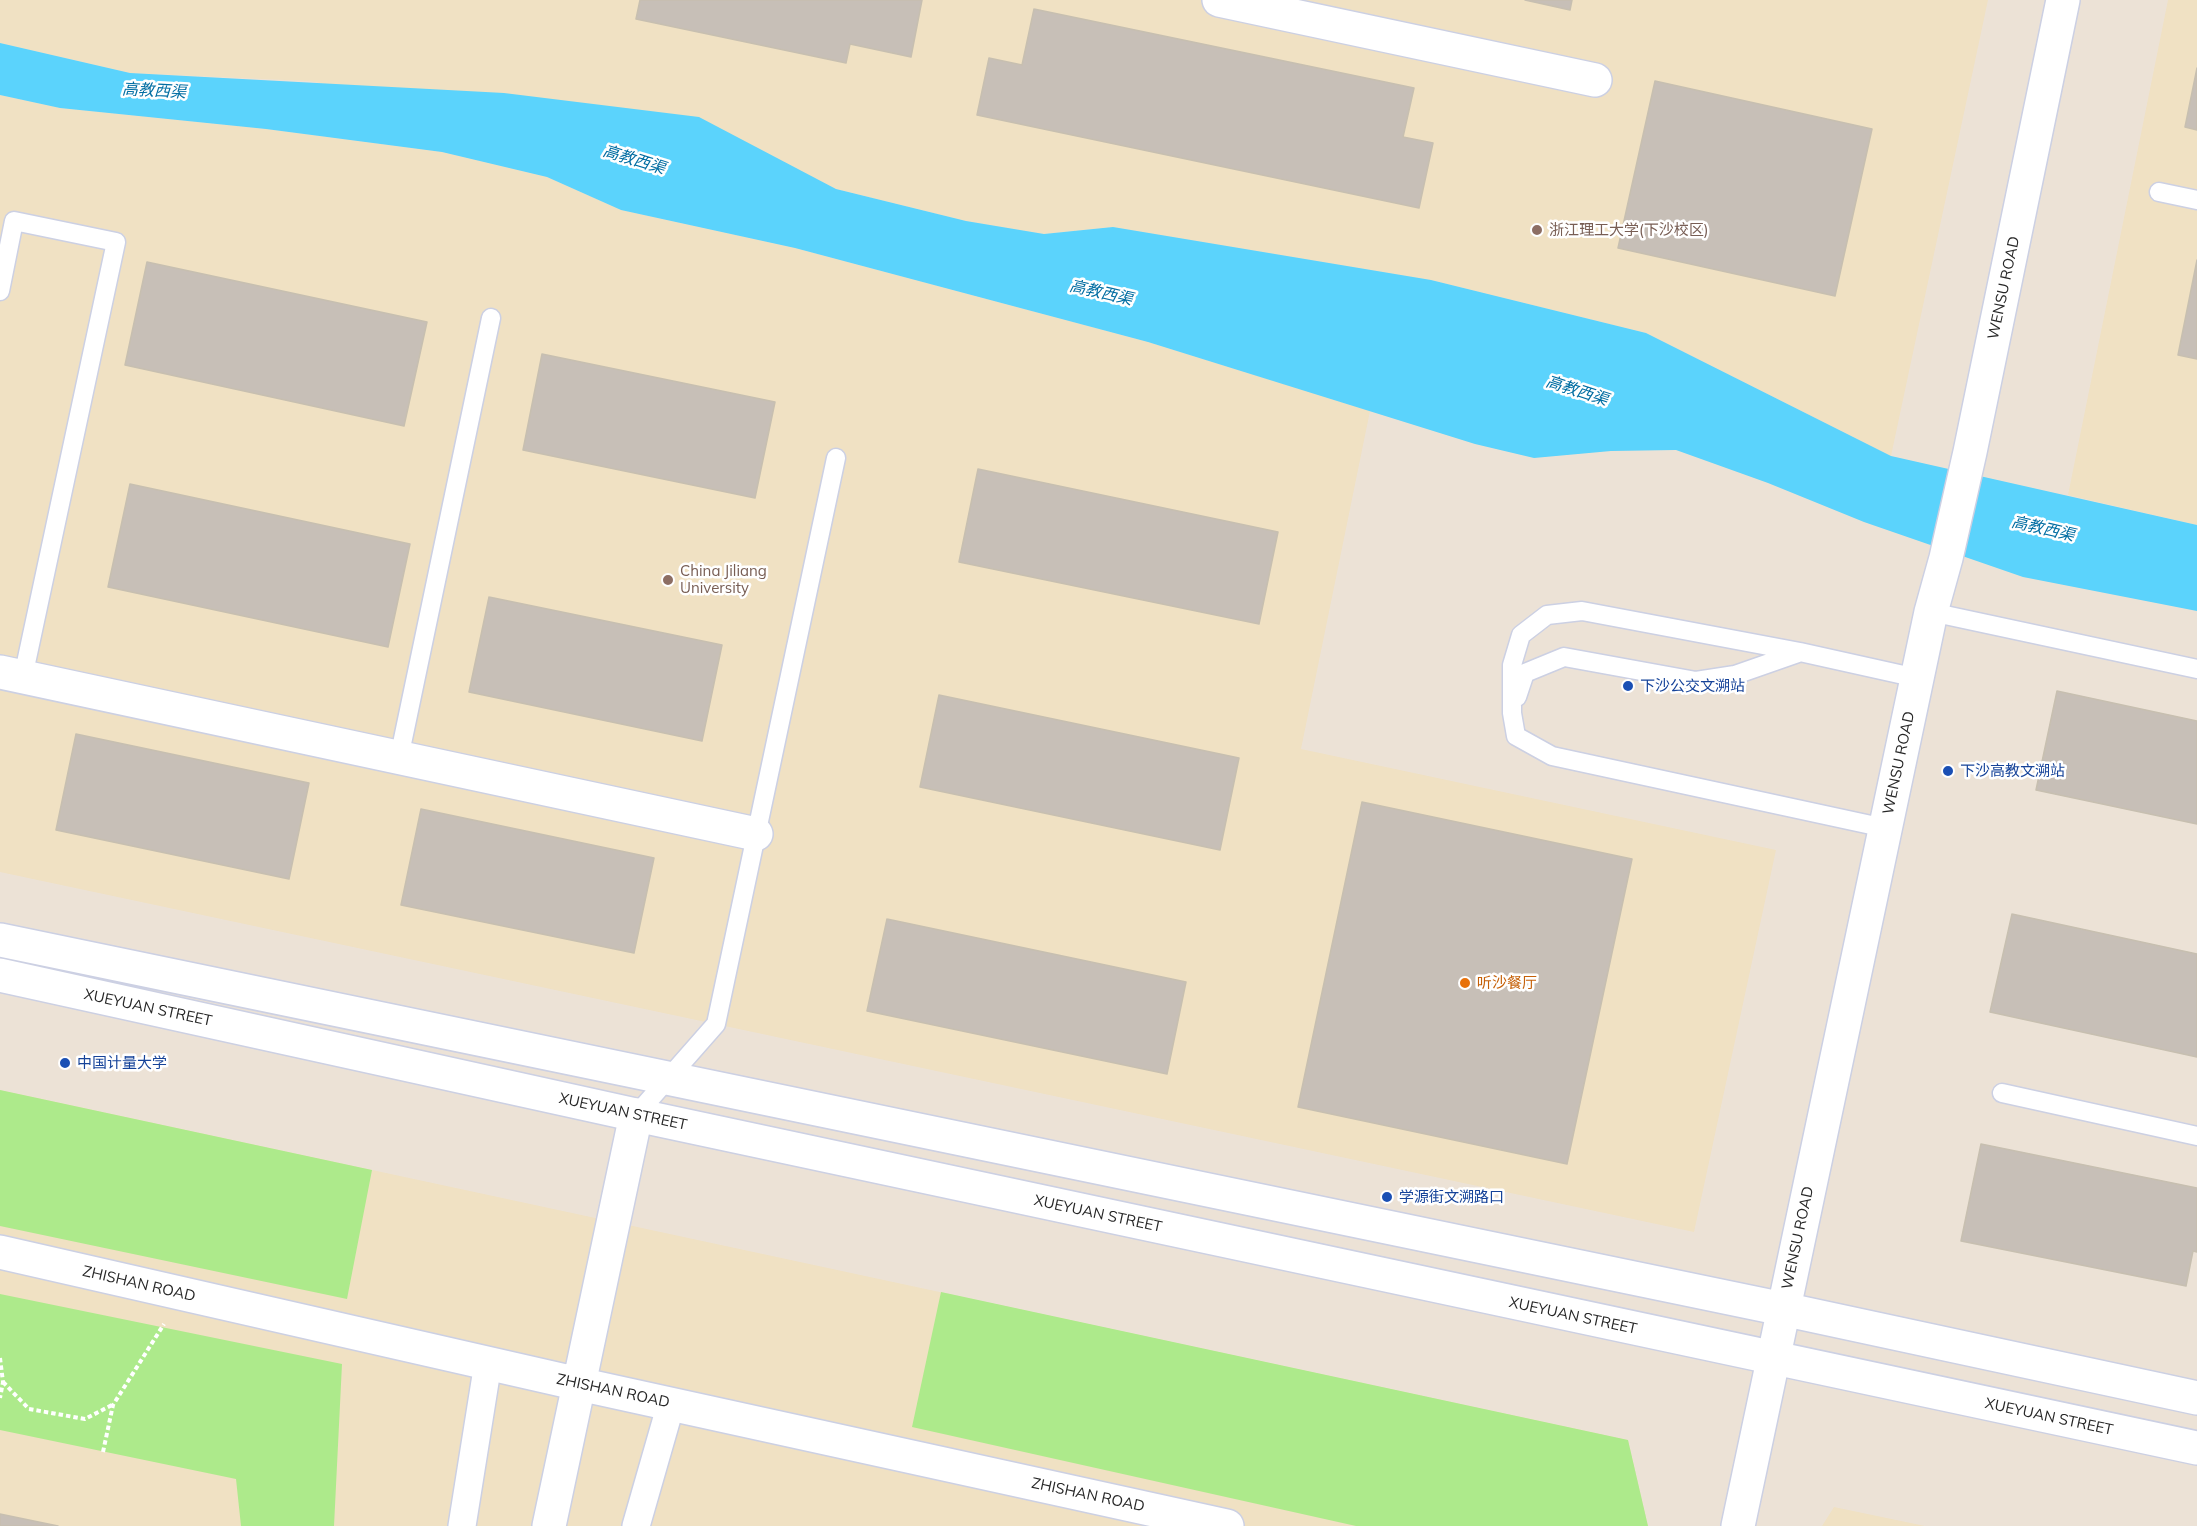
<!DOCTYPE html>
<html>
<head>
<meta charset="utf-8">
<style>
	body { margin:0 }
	canvas { display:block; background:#ece2d6 }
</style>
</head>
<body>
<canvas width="2197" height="1526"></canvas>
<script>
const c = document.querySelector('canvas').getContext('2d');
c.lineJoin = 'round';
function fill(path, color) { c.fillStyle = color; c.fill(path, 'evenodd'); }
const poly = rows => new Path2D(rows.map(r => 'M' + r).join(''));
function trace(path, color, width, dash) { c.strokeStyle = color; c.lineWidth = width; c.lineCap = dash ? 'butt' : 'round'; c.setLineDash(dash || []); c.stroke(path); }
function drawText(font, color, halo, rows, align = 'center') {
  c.font = font + ' Mulish,"Noto Sans SC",sans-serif'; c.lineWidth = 5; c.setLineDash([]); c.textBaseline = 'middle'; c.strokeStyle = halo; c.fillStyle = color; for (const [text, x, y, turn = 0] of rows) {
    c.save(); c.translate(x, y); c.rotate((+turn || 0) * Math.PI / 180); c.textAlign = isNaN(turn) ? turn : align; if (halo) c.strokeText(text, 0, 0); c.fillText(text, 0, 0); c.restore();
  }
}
fill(poly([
	[0,0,1988,0,1891,456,1646,333,1431,280,1113,227,1044,234,966,221,836,189,774,157,308,81,130,73,0,43],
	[2168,0,2197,0,2197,525,2068,495],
	[0,95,60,108,266,129,442,152,547,177,621,210,795,248,1148,342,1370,411,1301,749,1776,850,1694,1232,0,872],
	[0,1090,1628,1440,1648,1526,0,1526],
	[1834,1507,1925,1526,1822,1526]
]), '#f0e1c3');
fill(poly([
	[0,1090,372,1170,347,1299,0,1226],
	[941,1292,1628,1440,1648,1526,1356,1526,912,1427],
	[0,1294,342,1364,334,1526,241,1526,236,1479,0,1430]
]), '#adea8b');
fill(poly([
	[0,43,130,73,504,93,699,117,836,189,966,221,1044,234,1113,227,1431,280,1646,333,1891,456,2197,525,2197,611,2023,577,1864,522,1768,483,1676,450,1611,451,1534,458,1475,444,1148,342,795,248,621,210,547,177,442,152,266,129,60,108,0,95]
]), '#5bd3fc');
const building = poly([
	[640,0,922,0,911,57,850,44,846,63,636,19,640,0],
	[1525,0,1572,0,1570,10,1525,0],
	[1034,9,1414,88,1403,137,1433,143,1419,208,977,115,989,58,1022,65,1034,9],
	[2197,68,2197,130,2185,127,2197,68],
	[1655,81,1872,129,1835,296,1618,248,1655,81],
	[2197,260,2197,359,2178,355,2197,260],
	[147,262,427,322,404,426,125,365,147,262],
	[542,354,775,402,755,498,523,450,542,354],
	[978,469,1278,532,1259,624,959,562,978,469],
	[130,484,410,544,388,647,108,587,130,484],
	[489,597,722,645,702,741,469,692,489,597],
	[2057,691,2197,721,2197,824,2036,790,2057,691],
	[939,695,1239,758,1220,850,920,787,939,695],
	[76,734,309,783,289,879,56,830,76,734],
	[1362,802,1632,859,1567,1164,1298,1107,1362,802],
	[421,809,654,858,634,953,401,905,421,809],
	[2012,914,2197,954,2197,1057,1990,1012,2012,914],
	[887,919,1186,982,1167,1074,867,1011,887,919],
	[1981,1144,2197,1188,2197,1252,2193,1251,2186,1286,1961,1241,1981,1144],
	[0,1514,58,1526,0,1526,0,1514]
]);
fill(building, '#c7bfb7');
trace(building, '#c7bfb0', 1.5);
const service = poly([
	[2159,192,2197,200],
	[0,291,14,221,116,242,23,677],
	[1931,612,2197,669],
	[1517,697,1525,673,1564,657,1696,681,1735,675,1798,653],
	[399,758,491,318],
	[1885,828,1552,756,1516,736,1512,713,1512,665,1521,635,1547,615,1582,611,1800,652,1917,678],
	[2002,1093,2197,1136],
	[636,1115,716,1024,836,458]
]);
const pedestrian = poly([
	[462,1526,488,1363],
	[636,1526,671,1404]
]);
const minor = poly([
	[1219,0,1595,80],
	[0,672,756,834],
	[0,1252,579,1384,1227,1526],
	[549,1526,636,1115]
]);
const tertiary = poly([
	[1738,1526,1931,612,1946,558,1970,452,2063,0]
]);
const secondary = poly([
	[0,940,1783,1309,2197,1398],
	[0,975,636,1115,2197,1448]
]);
trace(service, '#ccd0e3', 21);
trace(pedestrian, '#ccd0e3', 30);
trace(minor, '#ccd0e3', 36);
trace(tertiary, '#ccd0e3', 36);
trace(secondary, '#ccd0e3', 36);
trace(poly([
	[0,1358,3,1382,0,1398],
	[3,1382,29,1409,85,1419,112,1405],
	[103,1452,113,1405,164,1324]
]), '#fff', 4, [4.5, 3]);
trace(service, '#fff', 18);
trace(pedestrian, '#fff', 27);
trace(minor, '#fff', 33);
trace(tertiary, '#fff', 33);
trace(secondary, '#fff', 33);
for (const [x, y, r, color] of [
	[1537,230,6,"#8d6e63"],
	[668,580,6,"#8d6e63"],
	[1628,686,6,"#1a4fb4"],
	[1948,771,6,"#1a4fb4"],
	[1465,983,6,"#e8710a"],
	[65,1063,6,"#1a4fb4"],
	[1387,1197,6,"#1a4fb4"]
]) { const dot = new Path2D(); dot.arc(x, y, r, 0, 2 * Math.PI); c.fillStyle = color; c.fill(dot); trace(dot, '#fff', 2); }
drawText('15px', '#785e54', '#fff', [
	["浙江理工大学(下沙校区)",1549,230],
	["China Jiliang",680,571],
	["University",680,588]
], 'left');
drawText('15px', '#272727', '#fff', [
	["WENSU ROAD",2004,288,-78],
	["WENSU ROAD",1899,763,-78],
	["XUEYUAN STREET",148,1008,12],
	["XUEYUAN STREET",623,1112,12],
	["XUEYUAN STREET",1098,1214,12],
	["WENSU ROAD",1798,1238,-78],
	["ZHISHAN ROAD",139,1284,13],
	["XUEYUAN STREET",1573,1316,12],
	["ZHISHAN ROAD",613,1391,12],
	["XUEYUAN STREET",2049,1417,12],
	["ZHISHAN ROAD",1088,1495,12]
]);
drawText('15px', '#164399', '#fff', [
	["下沙公交文溯站",1640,686],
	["下沙高教文溯站",1960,771],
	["中国计量大学",77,1063],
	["学源街文溯路口",1399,1197]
], 'left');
drawText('15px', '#c56008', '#fff', [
	["听沙餐厅",1477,983]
], 'left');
drawText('italic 16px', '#006da2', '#fff', [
	["高教西渠",154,91,3],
	["高教西渠",634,160,17],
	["高教西渠",1101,293,13],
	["高教西渠",1577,391,18],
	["高教西渠",2043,529,13]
]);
</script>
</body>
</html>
